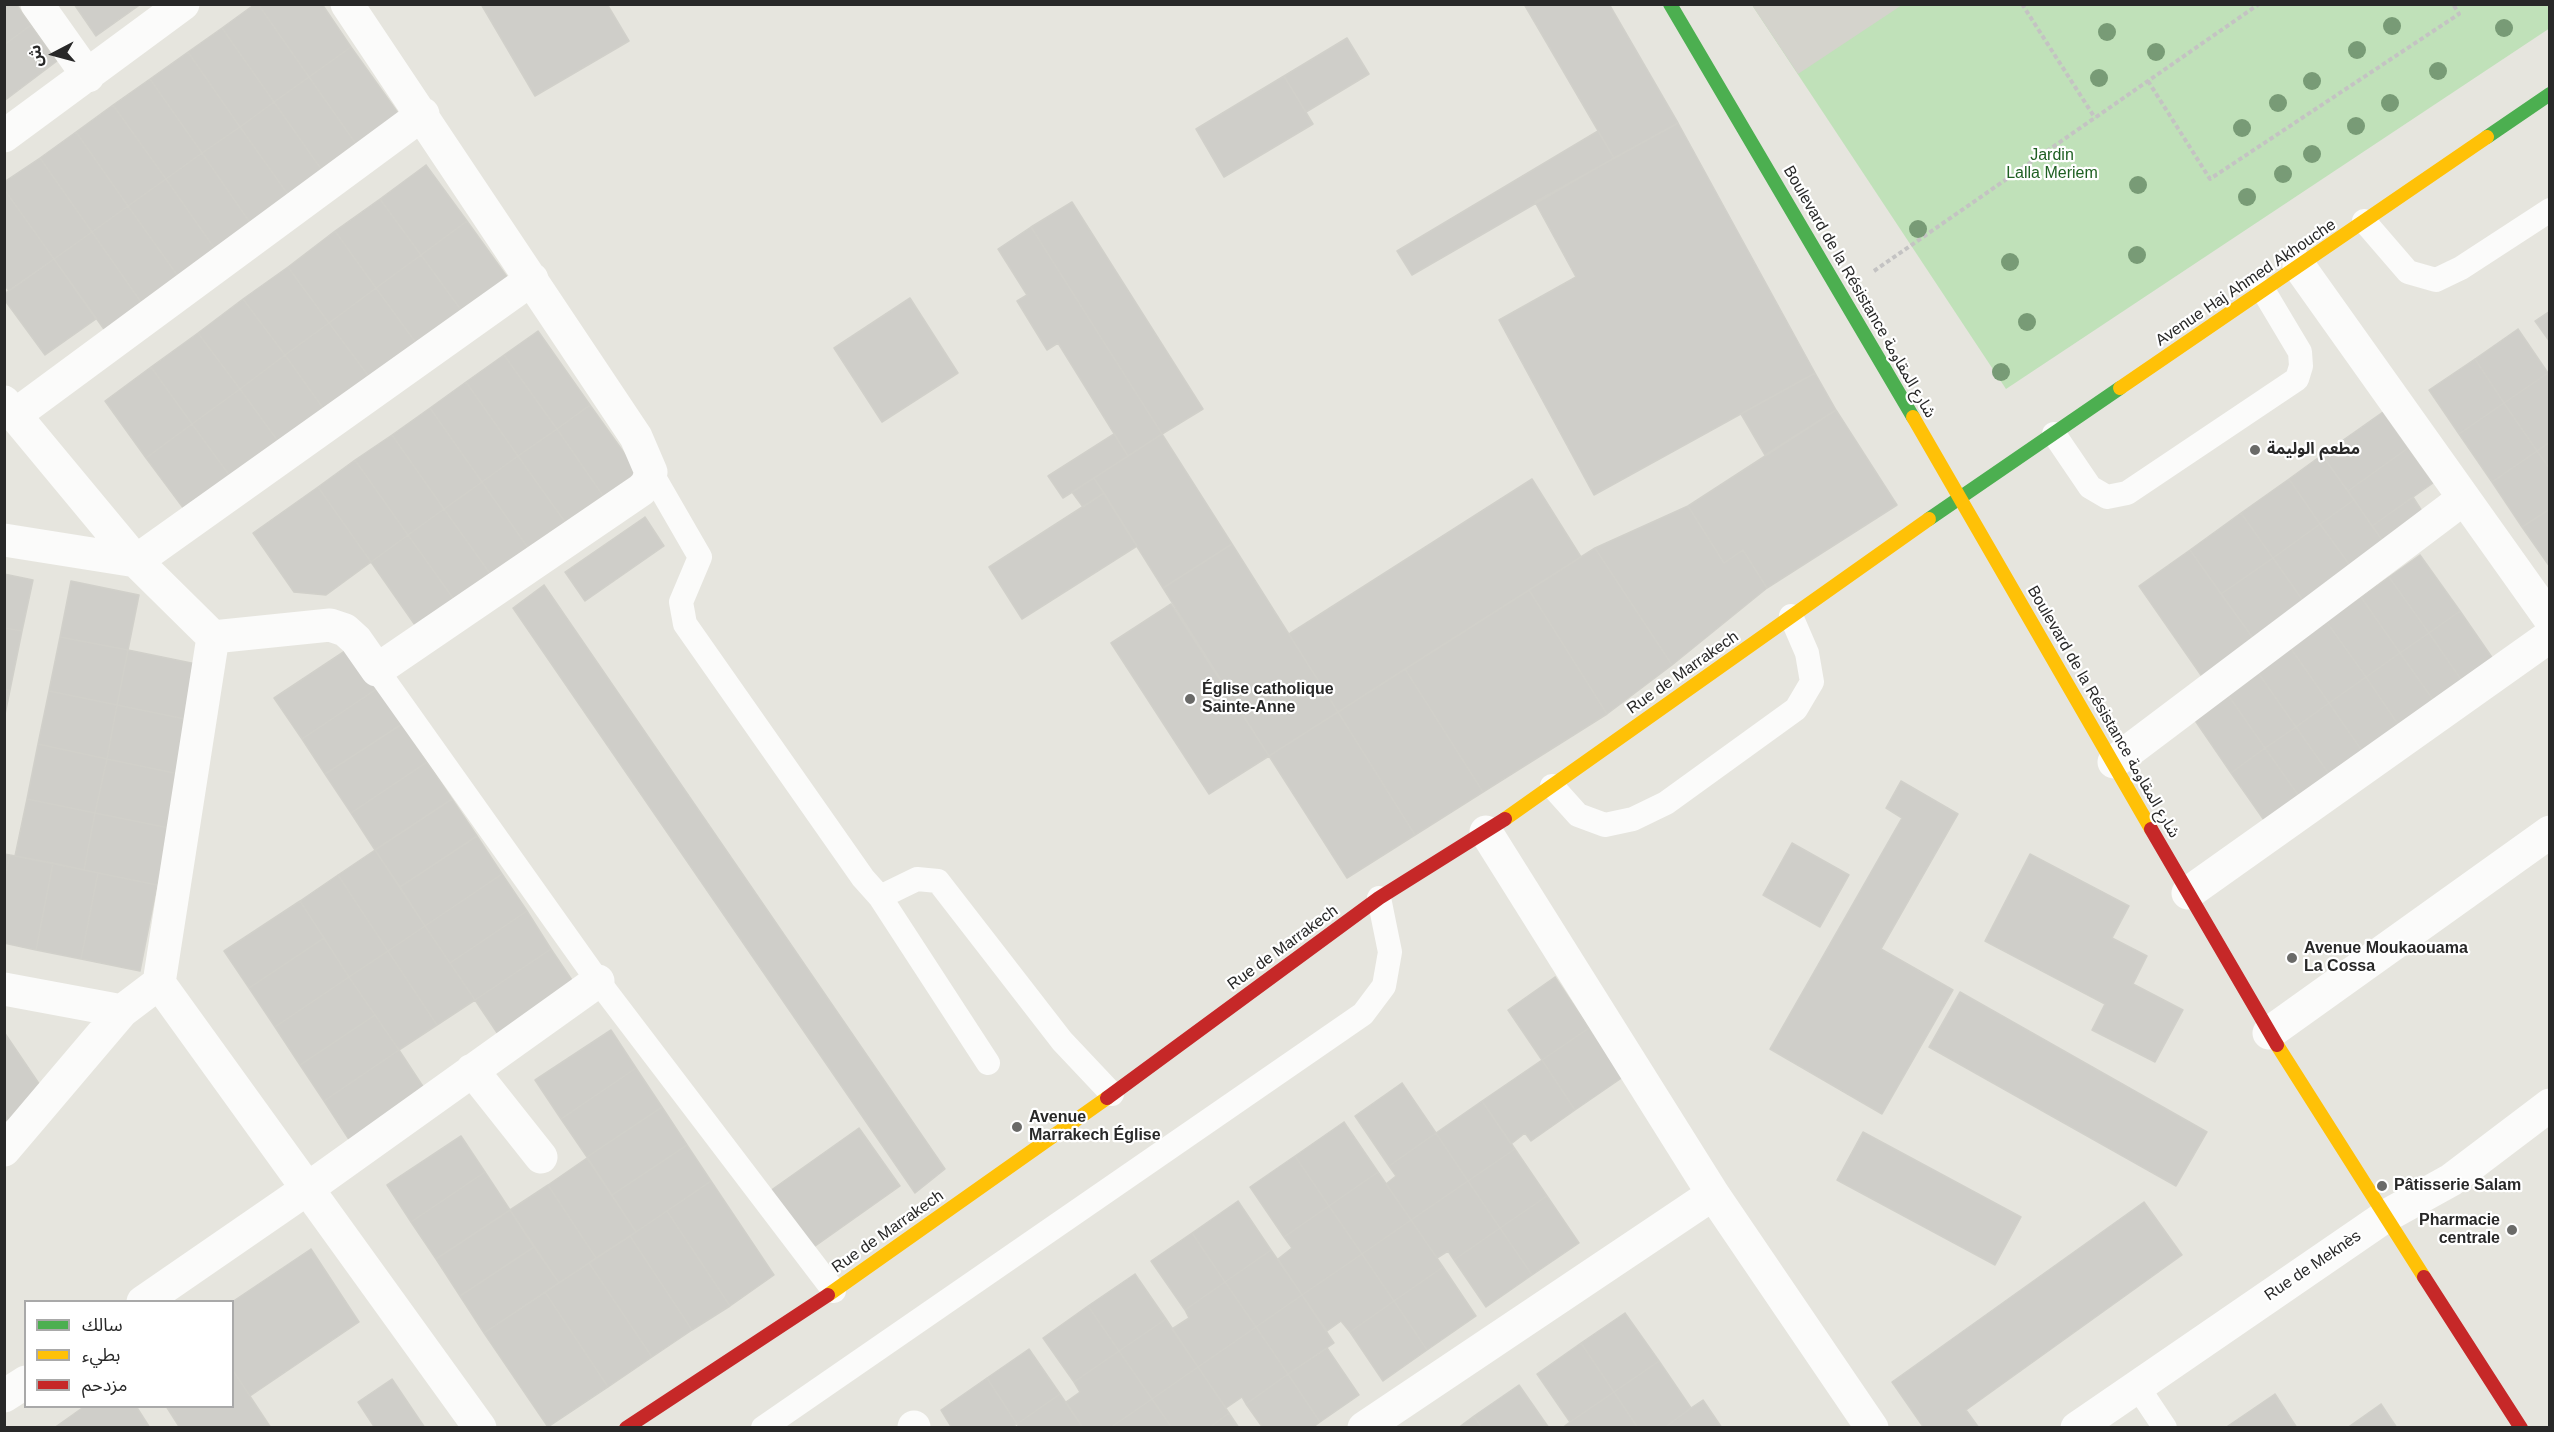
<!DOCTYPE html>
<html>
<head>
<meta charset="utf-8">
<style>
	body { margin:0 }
	#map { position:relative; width:2554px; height:1432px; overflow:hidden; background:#e6e5de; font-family:Arial,"Noto Sans Arabic",sans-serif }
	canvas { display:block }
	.frame { position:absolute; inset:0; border:6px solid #282828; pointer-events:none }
	.legend { position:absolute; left:24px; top:1300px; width:210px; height:108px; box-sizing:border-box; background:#fff; border:2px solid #a9a9a9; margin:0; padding:8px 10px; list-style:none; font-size:18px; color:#282828 }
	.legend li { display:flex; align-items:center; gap:12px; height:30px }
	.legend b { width:30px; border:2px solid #a9a9a9 }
	.north { position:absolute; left:24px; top:24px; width:60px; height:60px; -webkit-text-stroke:4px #fff; paint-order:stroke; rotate:264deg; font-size:16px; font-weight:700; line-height:24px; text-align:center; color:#282828 }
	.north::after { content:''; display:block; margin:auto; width:21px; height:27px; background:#282828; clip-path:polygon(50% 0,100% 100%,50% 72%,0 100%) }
</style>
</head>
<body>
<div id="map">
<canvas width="2554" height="1432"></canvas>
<div class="frame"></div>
<ul class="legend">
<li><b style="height:8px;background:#4caf50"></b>سالك</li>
<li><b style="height:8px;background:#ffc107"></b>بطيء</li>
<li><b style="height:8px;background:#c62828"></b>مزدحم</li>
</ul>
<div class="north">ش</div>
</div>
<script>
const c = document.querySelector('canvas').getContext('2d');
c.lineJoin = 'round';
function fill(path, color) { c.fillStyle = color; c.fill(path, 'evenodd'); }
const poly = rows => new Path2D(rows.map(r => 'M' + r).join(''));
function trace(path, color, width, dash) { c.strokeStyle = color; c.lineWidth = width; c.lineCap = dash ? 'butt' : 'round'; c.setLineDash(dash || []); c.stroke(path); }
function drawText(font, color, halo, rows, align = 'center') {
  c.font = font + ' Arial,"Noto Sans Arabic",sans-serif'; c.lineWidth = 4.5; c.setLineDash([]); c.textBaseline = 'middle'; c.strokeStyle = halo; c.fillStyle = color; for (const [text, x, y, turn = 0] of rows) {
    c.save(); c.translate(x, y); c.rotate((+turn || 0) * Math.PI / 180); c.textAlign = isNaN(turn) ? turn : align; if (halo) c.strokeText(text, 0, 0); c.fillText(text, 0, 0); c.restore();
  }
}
fill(poly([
	[2549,4,2550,28,2006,389,1752,5]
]), '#c0e1b9');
fill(poly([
	[1752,5,1902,5,1798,74]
]), '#d4d3cc');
const building = poly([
	[4,4,16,4,31,25,4,45,4,4],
	[74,4,141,4,96,36,74,4],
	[255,4,258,4,309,77,274,102,222,28,255,4],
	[258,4,322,4,351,47,309,77,258,4],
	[481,4,607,4,629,41,535,96,481,4],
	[1524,4,1609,4,1678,123,1614,158,1524,4],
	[31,25,57,61,4,101,4,45,31,25],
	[222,28,274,102,240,127,188,52,222,28],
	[1347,38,1369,74,1306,112,1284,76,1347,38],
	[351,47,403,120,361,151,309,77,351,47],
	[188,52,240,127,202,153,150,79,188,52],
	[1284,76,1313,124,1224,177,1196,129,1284,76],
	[309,77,361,151,326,176,274,102,309,77],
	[150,79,202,153,166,179,113,105,150,79],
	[274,102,326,176,292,200,240,127,274,102],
	[113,105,166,179,128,206,76,132,113,105],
	[1678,123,1815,373,1594,495,1499,320,1576,277,1535,202,1678,123],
	[240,127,292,200,253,227,202,153,240,127],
	[1598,131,1614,158,1412,275,1397,251,1598,131],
	[76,132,128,206,92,232,40,158,76,132],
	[202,153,253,227,217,252,166,179,202,153],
	[40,158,92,232,54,259,4,189,4,182,40,158],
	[426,165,467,221,421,255,380,199,426,165],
	[166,179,217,252,180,279,128,206,166,179],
	[4,189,54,259,9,291,4,284,4,189],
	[380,199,421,255,376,288,335,231,380,199],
	[1072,202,1203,409,1162,434,1031,227,1072,202],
	[128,206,180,279,143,305,92,232,128,206],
	[467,221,510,281,464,314,421,255,467,221],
	[1031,227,1162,434,1128,456,1058,343,1047,350,1017,301,1027,295,998,249,1031,227],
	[335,231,376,288,329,323,288,267,335,231],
	[92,232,143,305,106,332,54,259,92,232],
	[421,255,464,314,419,347,376,288,421,255],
	[54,259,96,319,45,355,4,299,4,294,54,259],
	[288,267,329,323,285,355,243,299,288,267],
	[376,288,419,347,373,382,329,323,376,288],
	[910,298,958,373,882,422,834,348,910,298],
	[243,299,285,355,240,389,198,333,243,299],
	[2550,311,2550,342,2535,321,2550,311],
	[329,323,373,382,328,415,285,355,329,323],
	[2518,329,2548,373,2504,403,2475,359,2518,329],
	[538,331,590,405,557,429,504,355,538,331],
	[198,333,240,389,192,424,151,367,198,333],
	[285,355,328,415,283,448,240,389,285,355],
	[504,355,557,429,518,456,466,382,504,355],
	[2475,359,2504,403,2459,434,2429,390,2475,359],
	[151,367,192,424,146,458,105,401,151,367],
	[1815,373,1836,410,1765,455,1741,414,1815,373],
	[2548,373,2550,442,2537,451,2504,403,2548,373],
	[466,382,518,456,482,482,430,408,466,382],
	[240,389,283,448,235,483,192,424,240,389],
	[2504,403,2537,451,2492,482,2459,434,2504,403],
	[590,405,642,478,608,503,557,429,590,405],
	[430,408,482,482,444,509,392,435,430,408],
	[1836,410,1897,505,1767,588,1743,550,1724,563,1688,506,1836,410],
	[2383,412,2408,448,2348,491,2322,455,2383,412],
	[192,424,235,483,190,517,146,458,192,424],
	[557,429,608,503,570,529,518,456,557,429],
	[1114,434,1128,456,1063,498,1048,476,1114,434],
	[1162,434,1232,544,1163,588,1094,478,1162,434],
	[392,435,444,509,408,535,355,460,392,435],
	[2550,442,2550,469,2537,451,2550,442],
	[2408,448,2433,483,2372,526,2348,491,2408,448],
	[2537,451,2550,469,2550,509,2522,527,2492,482,2537,451],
	[2322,455,2354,500,2320,524,2289,479,2322,455],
	[518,456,570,529,533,555,482,482,518,456],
	[355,460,408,535,371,562,318,487,355,460],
	[1094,478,1104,493,1083,507,1072,492,1094,478],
	[1532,479,1581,557,1338,712,1289,634,1532,479],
	[2289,479,2320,524,2273,558,2241,513,2289,479],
	[482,482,533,555,496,582,444,509,482,482],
	[318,487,371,562,326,595,294,592,253,533,318,487],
	[1104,493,1137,546,1022,619,989,567,1104,493],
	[2413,497,2427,519,2387,547,2372,526,2413,497],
	[2354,500,2387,547,2354,571,2320,524,2354,500],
	[1688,506,1724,563,1743,550,1767,588,1672,665,1595,548,1688,506],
	[444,509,496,582,460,608,408,535,444,509],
	[2550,509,2550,567,2522,527,2550,509],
	[2241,513,2273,558,2221,594,2190,550,2241,513],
	[645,517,664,546,585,601,565,572,645,517],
	[2320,524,2354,571,2306,605,2273,558,2320,524],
	[408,535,460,608,422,635,371,562,408,535],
	[1232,544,1338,712,1269,756,1163,588,1232,544],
	[1595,548,1672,665,1607,714,1529,590,1595,548],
	[2190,550,2255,641,2203,678,2139,586,2190,550],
	[2420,555,2460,611,2429,633,2389,577,2420,555],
	[2273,558,2306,605,2255,641,2221,594,2273,558],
	[4,574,33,580,22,631,4,628,4,574],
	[2389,577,2429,633,2400,653,2361,597,2389,577],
	[71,581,139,595,128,650,60,637,71,581],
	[544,585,945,1169,915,1193,513,608,544,585],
	[1529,590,1607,714,1483,792,1405,669,1529,590],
	[2361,597,2400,653,2366,677,2326,621,2361,597],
	[1171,604,1269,756,1209,794,1111,643,1171,604],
	[2460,611,2500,669,2469,691,2429,633,2460,611],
	[2326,621,2366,677,2329,703,2290,647,2326,621],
	[4,628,22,631,10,690,4,689,4,628],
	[2429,633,2469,691,2441,711,2400,653,2429,633],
	[60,637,128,650,117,705,49,691,60,637],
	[351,647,378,688,302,739,274,698,351,647],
	[2290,647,2329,703,2296,727,2257,671,2290,647],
	[128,650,201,665,190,720,117,705,128,650],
	[2400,653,2441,711,2406,736,2366,677,2400,653],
	[1405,669,1483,792,1415,835,1338,712,1405,669],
	[2257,671,2296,727,2265,748,2226,692,2257,671],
	[2366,677,2406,736,2369,761,2329,703,2366,677],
	[378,688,402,724,325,774,302,739,378,688],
	[4,689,10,690,4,719,4,689],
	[49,691,117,705,107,759,38,744,49,691],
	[2226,692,2265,748,2231,773,2192,716,2226,692],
	[2329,703,2369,761,2336,784,2296,727,2329,703],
	[117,705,190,720,179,774,107,759,117,705],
	[1338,712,1415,835,1347,878,1269,756,1338,712],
	[402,724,427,762,351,813,325,774,402,724],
	[2296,727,2336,784,2306,806,2265,748,2296,727],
	[38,744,107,759,95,813,27,799,38,744],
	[2265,748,2306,806,2271,830,2231,773,2265,748],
	[107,759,179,774,169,828,95,813,107,759],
	[427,762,452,799,375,850,351,813,427,762],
	[1901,781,1958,814,1881,949,1953,990,1882,1114,1770,1049,1902,818,1886,808,1901,781],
	[27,799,95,813,84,870,15,856,27,799],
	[452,799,477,836,400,887,375,850,452,799],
	[95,813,169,828,157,885,84,870,95,813],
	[477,836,502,874,425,926,400,887,477,836],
	[1792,843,1849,875,1820,927,1763,895,1792,843],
	[375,850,425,926,388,951,338,875,375,850],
	[4,854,10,855,4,881,4,854],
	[2030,854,2129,906,2112,938,2147,956,2133,984,2183,1010,2155,1062,2092,1030,2105,1004,1985,941,2030,854],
	[10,855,53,863,36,950,4,943,4,881,10,855],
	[53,863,98,873,81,959,36,950,53,863],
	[98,873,157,885,140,971,81,959,98,873],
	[502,874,527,911,450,963,425,926,502,874],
	[338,875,388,951,349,977,300,901,338,875],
	[300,901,324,938,249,988,224,951,300,901],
	[527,911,551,949,475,1000,450,963,527,911],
	[425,926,475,1000,437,1025,388,951,425,926],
	[324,938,349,977,275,1027,249,988,324,938],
	[551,949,578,989,502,1040,475,1000,551,949],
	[388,951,437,1025,399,1050,349,977,388,951],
	[349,977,375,1015,300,1065,275,1027,349,977],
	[1555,977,1589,1028,1542,1060,1508,1010,1555,977],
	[1960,992,2207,1132,2176,1186,1929,1047,1960,992],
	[375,1015,399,1050,324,1101,300,1065,375,1015],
	[1589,1028,1623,1077,1575,1110,1542,1060,1589,1028],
	[611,1030,636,1068,561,1119,535,1080,611,1030],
	[4,1032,46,1094,10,1118,4,1109,4,1032],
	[399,1050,426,1091,350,1141,324,1101,399,1050],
	[1542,1060,1575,1110,1531,1141,1525,1133,1511,1144,1482,1101,1542,1060],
	[636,1068,662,1107,587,1157,561,1119,636,1068],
	[1402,1083,1436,1133,1389,1166,1355,1116,1402,1083],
	[1482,1101,1515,1149,1468,1181,1436,1133,1482,1101],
	[662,1107,687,1145,612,1195,587,1157,662,1107],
	[4,1109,10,1118,4,1122,4,1109],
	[1344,1122,1378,1172,1329,1206,1295,1156,1344,1122],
	[859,1128,900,1186,811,1249,770,1191,859,1128],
	[1863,1132,2021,1217,1995,1265,1837,1180,1863,1132],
	[1436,1133,1468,1181,1411,1220,1386,1184,1396,1176,1389,1166,1436,1133],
	[461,1136,485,1172,411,1222,387,1185,461,1136],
	[687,1145,711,1181,636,1232,612,1195,687,1145],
	[1515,1149,1547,1196,1500,1228,1468,1181,1515,1149],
	[1295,1156,1329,1206,1284,1237,1250,1187,1295,1156],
	[587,1158,636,1232,596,1258,548,1185,587,1158],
	[485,1172,510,1210,436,1259,411,1222,485,1172],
	[1378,1172,1411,1220,1362,1254,1329,1206,1378,1172],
	[711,1181,774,1275,730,1306,667,1211,711,1181],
	[1468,1181,1500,1228,1454,1260,1448,1251,1437,1258,1411,1220,1468,1181],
	[548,1185,596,1258,559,1283,510,1210,548,1185],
	[1547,1196,1579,1243,1532,1275,1500,1228,1547,1196],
	[1238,1201,1271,1250,1225,1282,1192,1233,1238,1201],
	[2144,1202,2182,1255,1966,1410,1979,1428,1924,1428,1892,1382,2144,1202],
	[1329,1206,1362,1254,1302,1295,1278,1259,1292,1248,1284,1237,1329,1206],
	[510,1210,534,1247,460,1296,436,1259,510,1210],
	[667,1211,730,1306,692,1330,630,1236,667,1211],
	[1411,1220,1443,1267,1394,1301,1362,1254,1411,1220],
	[1500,1228,1532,1275,1486,1307,1454,1260,1500,1228],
	[1192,1233,1225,1282,1185,1310,1151,1261,1192,1233],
	[630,1236,692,1330,652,1357,589,1263,630,1236],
	[534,1247,559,1283,484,1333,460,1296,534,1247],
	[311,1249,359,1322,250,1396,232,1369,232,1302,311,1249],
	[1271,1250,1302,1295,1256,1327,1225,1282,1271,1250],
	[1362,1254,1394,1301,1350,1332,1341,1321,1327,1331,1302,1295,1362,1254],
	[589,1263,652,1357,608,1387,545,1292,589,1263],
	[1443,1267,1476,1316,1427,1350,1394,1301,1443,1267],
	[1135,1274,1166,1319,1119,1351,1088,1306,1135,1274],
	[1225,1282,1256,1327,1198,1367,1172,1329,1189,1318,1185,1310,1225,1282],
	[545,1292,608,1387,548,1427,484,1333,545,1292],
	[1302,1295,1334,1343,1288,1374,1256,1327,1302,1295],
	[1394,1301,1427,1350,1383,1381,1350,1332,1394,1301],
	[1088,1306,1119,1351,1074,1382,1043,1338,1088,1306],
	[1625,1313,1659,1361,1614,1392,1581,1343,1625,1313],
	[1166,1319,1198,1367,1152,1399,1119,1351,1166,1319],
	[1256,1327,1288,1374,1246,1404,1242,1397,1226,1408,1198,1367,1256,1327],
	[1581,1343,1614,1392,1570,1422,1537,1374,1581,1343],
	[1327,1348,1359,1395,1320,1422,1288,1374,1327,1348],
	[1029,1349,1060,1394,1017,1424,987,1378,1029,1349],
	[1119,1351,1152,1399,1110,1428,1083,1428,1066,1402,1080,1392,1074,1382,1119,1351],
	[1659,1361,1691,1408,1664,1428,1638,1428,1614,1392,1659,1361],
	[1198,1367,1229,1413,1209,1428,1172,1428,1152,1399,1198,1367],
	[232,1369,271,1428,180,1428,166,1406,232,1406,232,1369],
	[1288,1374,1320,1422,1312,1428,1263,1428,1246,1404,1288,1374],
	[987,1378,1017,1424,1011,1428,952,1428,941,1410,987,1378],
	[392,1379,425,1428,375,1428,358,1402,392,1379],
	[1519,1385,1549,1428,1482,1428,1474,1416,1519,1385],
	[1614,1392,1638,1428,1562,1428,1570,1422,1614,1392],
	[1060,1394,1083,1428,1020,1428,1017,1424,1060,1394],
	[2275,1394,2297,1428,2225,1428,2275,1394],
	[1152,1399,1172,1428,1110,1428,1152,1399],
	[1703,1400,1722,1428,1664,1428,1691,1408,1703,1400],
	[2381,1404,2397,1428,2347,1428,2381,1404],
	[85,1406,136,1406,150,1428,54,1428,85,1406],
	[1229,1413,1239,1428,1209,1428,1229,1413],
	[1474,1416,1482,1428,1458,1428,1474,1416]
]);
fill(building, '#cfcec9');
trace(building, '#d1d0ca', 1.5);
trace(poly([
	[2022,4,2095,118],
	[2148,81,2210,179,2459,14,2453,4],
	[1874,271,2259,4]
]), '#c4c3c3', 4, [4.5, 3]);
trace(poly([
	[2364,221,2408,272,2436,280,2461,268,2550,210],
	[2054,434,2090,487,2107,497,2127,493,2297,379,2301,366,2300,352,2263,290],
	[651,472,700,557,681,602,685,624,863,878,880,897,917,879,938,881,1062,1041,1112,1094],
	[377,670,598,981,834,1291],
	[1552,786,1578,815,1605,825,1633,819,1666,803,1796,709,1812,682,1807,653,1791,616],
	[880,897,988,1063],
	[2137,1386,2165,1428],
	[763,1428,1363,1014,1384,986,1390,952,1379,898]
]), '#fbfbfa', 24);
trace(poly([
	[37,4,88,76],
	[4,136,183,4],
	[2299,266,2550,619],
	[4,402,136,561,213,637],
	[15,415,423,114],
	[4,540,136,561,532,279],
	[213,637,330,625,345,630,356,640,377,670,641,490,647,484,651,472,636,437,347,4],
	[2114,762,2463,499],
	[1486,832,1713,1194,1872,1428],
	[2188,893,2550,636],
	[159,983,480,1428],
	[4,989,122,1011,159,983,213,637],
	[2269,1033,2550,832],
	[472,1070,541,1157],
	[4,1150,122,1011],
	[143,1302,307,1189,598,981],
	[4,1396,26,1382],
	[914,1427,914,1428],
	[1364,1428,1713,1194],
	[2077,1428,2386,1216,2451,1180,2550,1105]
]), '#fbfbfa', 33);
trace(poly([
	[1670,4,1913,417],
	[2487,137,2550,94],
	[1929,519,2120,388]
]), '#4caf50', 14);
trace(poly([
	[2120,388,2487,137],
	[1913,417,2151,829],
	[1505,819,1929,519],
	[2277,1045,2424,1277],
	[828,1295,1107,1098]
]), '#ffc107', 14);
trace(poly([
	[2151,829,2277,1045],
	[1107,1098,1379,898,1505,819],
	[2424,1277,2521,1428],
	[626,1428,828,1295]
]), '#c62828', 14);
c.fillStyle = '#789b76';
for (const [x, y] of [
	[2392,26],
	[2504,28],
	[2107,32],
	[2357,50],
	[2156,52],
	[2438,71],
	[2099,78],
	[2312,81],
	[2278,103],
	[2390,103],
	[2356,126],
	[2242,128],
	[2312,154],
	[2283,174],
	[2138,185],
	[2247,197],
	[1918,229],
	[2137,255],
	[2010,262],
	[2027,322],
	[2001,372]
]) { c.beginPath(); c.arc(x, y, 9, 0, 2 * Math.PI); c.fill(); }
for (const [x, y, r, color] of [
	[2255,450,6,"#6a6a68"],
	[1190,699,6,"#6a6a68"],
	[2292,958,6,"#6a6a68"],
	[1017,1127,6,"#6a6a68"],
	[2382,1186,6,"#6a6a68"],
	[2512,1230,6,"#6a6a68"]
]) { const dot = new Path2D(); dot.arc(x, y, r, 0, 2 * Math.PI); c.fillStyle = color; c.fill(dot); trace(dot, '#fff', 2); }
drawText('16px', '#1e5f21', '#fff', [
	["Jardin",2052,156],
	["Lalla Meriem",2052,174]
]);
drawText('16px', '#282828', '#fff', [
	["Avenue Haj Ahmed Akhouche",2246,283,-34],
	["Boulevard de la Résistance شارع المقاومة",1859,292,60],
	["Rue de Marrakech",1683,673,-35],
	["Boulevard de la Résistance شارع المقاومة",2103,712,60],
	["Rue de Marrakech",1283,948,-36],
	["Rue de Marrakech",888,1232,-35],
	["Rue de Meknès",2313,1266,-34]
]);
drawText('bold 16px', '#282828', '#fff', [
	["مطعم الوليمة",2267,450],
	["Église catholique",1202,690],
	["Sainte-Anne",1202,708],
	["Avenue Moukaouama",2304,949],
	["La Cossa",2304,967],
	["Avenue",1029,1118],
	["Marrakech Église",1029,1136],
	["Pâtisserie Salam",2394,1186],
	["Pharmacie",2500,1221,"right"],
	["centrale",2500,1239,"right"]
], 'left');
</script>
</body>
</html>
